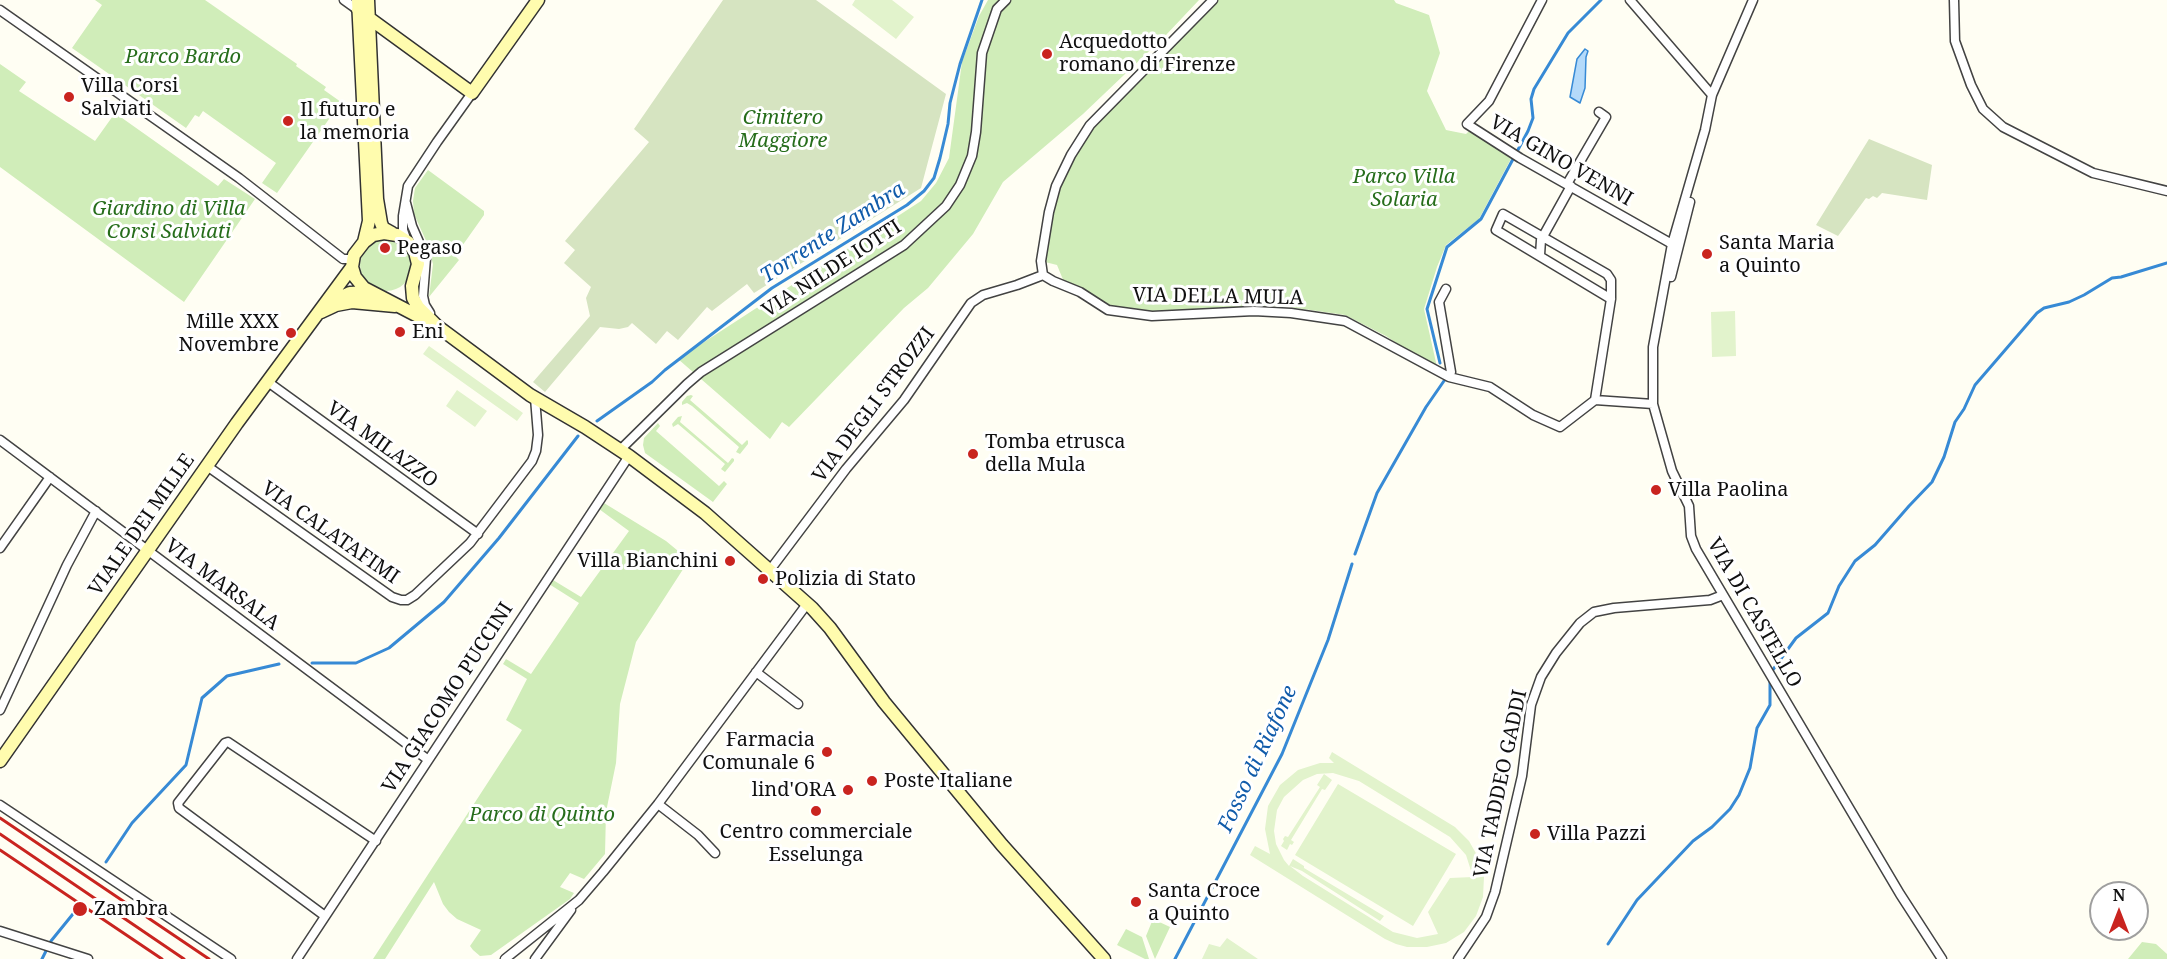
<!DOCTYPE html>
<html>
<head>
<meta charset="utf-8">
<style>
	body { margin:0 }
	#map { position:relative; width:2167px; height:959px; overflow:hidden; background:#fffef3; font-family:"Noto Serif",serif }
	canvas { display:block }
	.north { position:absolute; left:2089px; top:881px; width:60px; height:60px; box-sizing:border-box; background:#fff; border:2px solid #9f9f9f; border-radius:50%; rotate:0deg; font-size:16px; font-weight:700; line-height:24px; text-align:center; color:#101010 }
	.north::after { content:''; display:block; margin:auto; width:21px; height:27px; background:#c9241f; clip-path:polygon(50% 0,100% 100%,50% 72%,0 100%) }
</style>
</head>
<body>
<div id="map">
<canvas width="2167" height="959"></canvas>
<div class="north">N</div>
</div>
<script>
const c = document.querySelector('canvas').getContext('2d');
c.lineJoin = 'round';
function fill(path, color) { c.fillStyle = color; c.fill(path, 'evenodd'); }
const poly = rows => new Path2D(rows.map(r => 'M' + r).join(''));
function trace(path, color, width, dash) { c.strokeStyle = color; c.lineWidth = width; c.lineCap = dash ? 'butt' : 'round'; c.setLineDash(dash || []); c.stroke(path); }
function drawText(font, color, halo, rows, align = 'center') {
  c.font = font + ' "Noto Serif",serif'; c.lineWidth = 6; c.setLineDash([]); c.textBaseline = 'middle'; c.strokeStyle = halo; c.fillStyle = color; for (const [text, x, y, turn = 0] of rows) {
    c.save(); c.translate(x, y); c.rotate((+turn || 0) * Math.PI / 180); c.textAlign = isNaN(turn) ? turn : align; if (halo) c.strokeText(text, 0, 0); c.fillText(text, 0, 0); c.restore();
  }
}
fill(poly([
	[95,0,205,0,297,64,296,66,326,87,324,90,341,102,277,193,262,183,276,163,203,111,199,117,195,115,186,128,72,48,102,5],
	[988,0,1199,0,1166,35,1083,114,1003,182,973,234,928,288,904,308,789,427,782,422,770,439,678,359,921,201,936,183,949,158,962,62,979,16],
	[1213,0,1394,0,1396,3,1429,15,1440,53,1427,91,1446,130,1466,134,1471,129,1513,155,1479,219,1446,245,1437,267,1424,309,1437,367,1429,365,1386,336,1345,315,1290,307,1254,305,1202,313,1152,313,1107,306,1064,282,1057,265,1041,261,1056,186,1090,125],
	[0,64,26,82,19,91,95,141,115,113,218,186,224,179,255,199,184,302,0,167],
	[428,170,484,211,484,215,455,256,459,260,429,297,433,264,428,245,414,214,413,201,415,188],
	'360 265a26 26 0 1 1 52 0a26 26 0 1 1-52 0Z',
	[691,395,693,396,690,400,742,445,747,440,748,441,748,444,740,454,736,452,739,447,692,406,687,403,682,405,682,402,687,396],
	[682,416,680,422,728,463,732,458,734,459,734,461,725,472,721,469,725,464,678,424,673,427,672,424,678,417],
	[658,423,660,426,656,431,719,486,724,481,727,484,713,502,645,453,643,445,644,438],
	[604,503,666,541,689,560,636,642,620,704,616,763,606,812,605,854,584,879,570,873,560,887,574,893,570,899,491,955,480,956,473,950,470,946,481,930,457,919,449,912,443,904,434,882,385,959,373,959,522,730,506,720,527,679,503,664,506,659,531,674,579,603,549,584,553,580,581,597,629,531,599,509],
	[1153,919,1170,927,1155,959,1146,936],
	[1126,929,1142,937,1149,959,1145,959,1117,945],
	[2142,942,2156,944,2167,954,2167,959,2128,959]
]), '#d0edb9');
fill(poly([
	[723,0,816,0,946,94,921,188,754,293,747,284,712,311,707,307,678,340,667,331,656,344,632,323,628,327,619,329,600,327,545,392,533,382,590,316,586,298,591,287,564,263,575,250,565,241,649,142,634,129],
	[1869,139,1932,165,1927,200,1882,193,1877,198,1873,196,1869,199,1866,198,1838,236,1816,225]
]), '#d6e4c1');
fill(poly([
	[855,0,892,0,914,17,896,39,852,5],
	[1735,311,1736,356,1712,357,1711,312],
	[429,346,523,413,517,421,423,354],
	[457,390,487,411,475,427,446,406],
	[1332,752,1455,827,1469,841,1478,857,1484,877,1483,897,1476,916,1464,932,1446,943,1427,947,1407,947,1396,944,1385,939,1250,855,1255,846,1270,854,1265,829,1268,806,1280,785,1298,770,1320,763,1334,763,1329,758],
	[1333,773,1359,781,1450,837,1466,855,1473,877,1450,878,1428,912,1438,934,1417,938,1393,932,1303,876,1290,866,1302,871,1380,921,1384,916,1304,868,1304,866,1293,859,1289,866,1284,860,1276,844,1274,831,1277,810,1284,797,1303,780,1317,774],
	[1324,774,1332,780,1325,790,1322,789,1291,840,1294,842,1292,845,1290,844,1287,850,1281,846,1284,841,1283,839,1285,836,1288,837,1320,787,1317,785],
	[1338,784,1456,854,1413,926,1295,855],
	[1227,938,1258,959,1202,959,1209,944,1220,947]
]), '#e2f3cc');
const water = poly([
	[1585,49,1588,51,1586,57,1585,88,1580,103,1570,97,1577,59,1585,49]
]);
fill(water, '#b4dafa');
trace(water, '#378ad5', 1.5);
trace(poly([
	[1440,363,1427,309,1447,247,1481,219,1528,131,1533,118,1531,99,1534,89,1568,33,1601,0],
	[597,421,652,382,665,370,772,288,907,205,924,191,934,178,940,158,948,124,950,103,960,64,982,0],
	[1355,554,1377,493,1426,407,1446,378],
	[312,663,356,663,389,648,444,602,499,538,578,436],
	[1772,671,1796,638,1828,613,1839,586,1855,561,1875,545,1909,506,1932,482,1944,457,1955,422,1964,409,1975,385,2037,313,2044,308,2069,302,2084,295,2112,278,2121,277,2167,263],
	[106,862,132,823,186,765,202,698,227,676,279,664],
	[1608,944,1637,900,1693,841,1712,827,1730,809,1739,795,1750,768,1757,728,1770,705,1770,680],
	[42,959,51,941,77,909],
	[1175,959,1282,754,1328,640,1352,564]
]), '#378ad5', 3);
const street = poly([
	[344,0,358,10],
	[1542,0,1489,101,1467,124,1520,158,1672,244],
	[1630,0,1712,95],
	[1753,0,1712,95,1705,130,1672,244,1653,347,1653,404,1672,471,1689,506,1691,536,1696,549,1900,894,1942,959],
	[1954,0,1955,41,1971,85,1983,109,2003,127,2093,173,2167,191],
	[0,10,239,178,343,259,353,259],
	[1567,184,1606,117,1599,112],
	[406,203,412,226,426,258,423,296,425,305,430,313],
	[407,241,403,230,403,216,408,186,437,142,472,93],
	[1540,255,1541,240,1571,186],
	[1043,275,1053,281,1080,292,1108,310,1152,316,1254,311,1291,313,1345,321,1449,377,1490,387,1533,415,1560,427,1595,400,1653,404],
	[1043,275,1041,261,1049,212,1056,186,1071,155,1090,125,1213,0],
	[1671,277,1690,202],
	[1446,289,1439,302,1451,372,1449,377],
	[268,382,478,534],
	[1595,400,1611,299,1611,280,1607,274,1503,214,1496,230,1611,299],
	[0,440,427,759],
	[620,450,687,384,701,372,904,245,946,206,960,185,972,156,976,132,982,53,997,9,1006,0],
	[207,466,392,597,401,600,407,600,415,595,470,543,532,461,536,451,538,435,535,398],
	[0,548,50,477],
	[770,570,846,469,904,400,971,303,983,295,1017,285,1043,275],
	[756,672,798,704],
	[0,710,67,565,96,511],
	[658,804,698,835,715,853],
	[0,805,231,959],
	[325,916,179,808,178,803,225,743,228,742,376,841],
	[0,931,88,959],
	[297,959,629,456],
	[505,959,579,900,603,872,658,804,807,604],
	[535,959,571,910],
	[1458,959,1486,917,1495,892,1522,776,1531,705,1541,677,1556,653,1580,623,1594,612,1614,608,1710,600,1723,595]
]);
const secondary = poly([
	[358,0,369,221,364,242],
	[368,0,377,199,381,223,383,228,392,233],
	[358,10,472,93,538,0],
	[329,303,350,293,369,292],
	[321,312,336,305,352,302,395,306],
	[437,326,418,307,413,298,412,286,418,264,415,252,408,242,397,235,384,233,373,235,364,242,354,255,352,267,355,277,364,288,437,326,530,395,585,427,629,456,705,513,812,608,830,628,884,702,1002,845,1104,959],
	[0,761,237,423,352,267]
]);
trace(street, '#434343', 11);
trace(secondary, '#323232', 15);
trace(street, '#fff', 8);
trace(secondary, '#fffcae', 12);
trace(poly([
	[0,818,209,959],
	[0,834,184,959],
	[0,850,162,959]
]), '#c9241f', 3);
for (const [x, y, r, color] of [
	[1047,54,6,"#c9241f"],
	[69,97,6,"#c9241f"],
	[288,121,6,"#c9241f"],
	[385,248,6,"#c9241f"],
	[1707,254,6,"#c9241f"],
	[400,332,6,"#c9241f"],
	[291,333,6,"#c9241f"],
	[973,454,6,"#c9241f"],
	[1656,490,6,"#c9241f"],
	[730,561,6,"#c9241f"],
	[763,579,6,"#c9241f"],
	[827,752,6,"#c9241f"],
	[872,781,6,"#c9241f"],
	[848,790,6,"#c9241f"],
	[816,811,6,"#c9241f"],
	[1535,834,6,"#c9241f"],
	[1136,902,6,"#c9241f"],
	[80,909,8,"#c9241f"]
]) { const dot = new Path2D(); dot.arc(x, y, r, 0, 2 * Math.PI); c.fillStyle = color; c.fill(dot); trace(dot, '#fff', 2); }
drawText('20px', '#101010', '#fff', [
	["Acquedotto",1059,42],
	["romano di Firenze",1059,65],
	["Villa Corsi",81,86],
	["Salviati",81,109],
	["Il futuro e",300,110],
	["la memoria",300,133],
	["Santa Maria",1719,243],
	["a Quinto",1719,266],
	["Pegaso",397,248],
	["Mille XXX",279,322,"right"],
	["Novembre",279,345,"right"],
	["Eni",412,332],
	["Tomba etrusca",985,442],
	["della Mula",985,465],
	["Villa Paolina",1668,490],
	["Villa Bianchini",718,561,"right"],
	["Polizia di Stato",775,579],
	["Farmacia",815,740,"right"],
	["Comunale 6",815,763,"right"],
	["Poste Italiane",884,781],
	["lind'ORA",836,790,"right"],
	["Centro commerciale",816,832,"center"],
	["Esselunga",816,855,"center"],
	["Villa Pazzi",1547,834],
	["Santa Croce",1148,891],
	["a Quinto",1148,914],
	["Zambra",94,909]
], 'left');
drawText('italic 20px', '#266d1b', '#fff', [
	["Parco Bardo",183,57],
	["Cimitero",783,118],
	["Maggiore",783,141],
	["Parco Villa",1404,177],
	["Solaria",1404,200],
	["Giardino di Villa",169,209],
	["Corsi Salviati",169,232],
	["Parco di Quinto",542,815]
]);
drawText('20px', '#101010', '#fff', [
	["VIA GINO VENNI",1561,161,30],
	["VIA NILDE IOTTI",832,269,-33],
	["VIA DELLA MULA",1218,297,1],
	["VIA DEGLI STROZZI",874,405,-53],
	["VIA MILAZZO",382,445,36],
	["VIALE DEI MILLE",142,525,-55],
	["VIA CALATAFIMI",330,533,35],
	["VIA MARSALA",222,585,37],
	["VIA DI CASTELLO",1754,613,60],
	["VIA GIACOMO PUCCINI",448,698,-57],
	["VIA TADDEO GADDI",1501,784,-78]
]);
drawText('italic 21px', '#105baa', '#fff', [
	["Torrente Zambra",833,233,-33],
	["Fosso di Riafone",1258,759,-65]
]);
</script>
</body>
</html>
